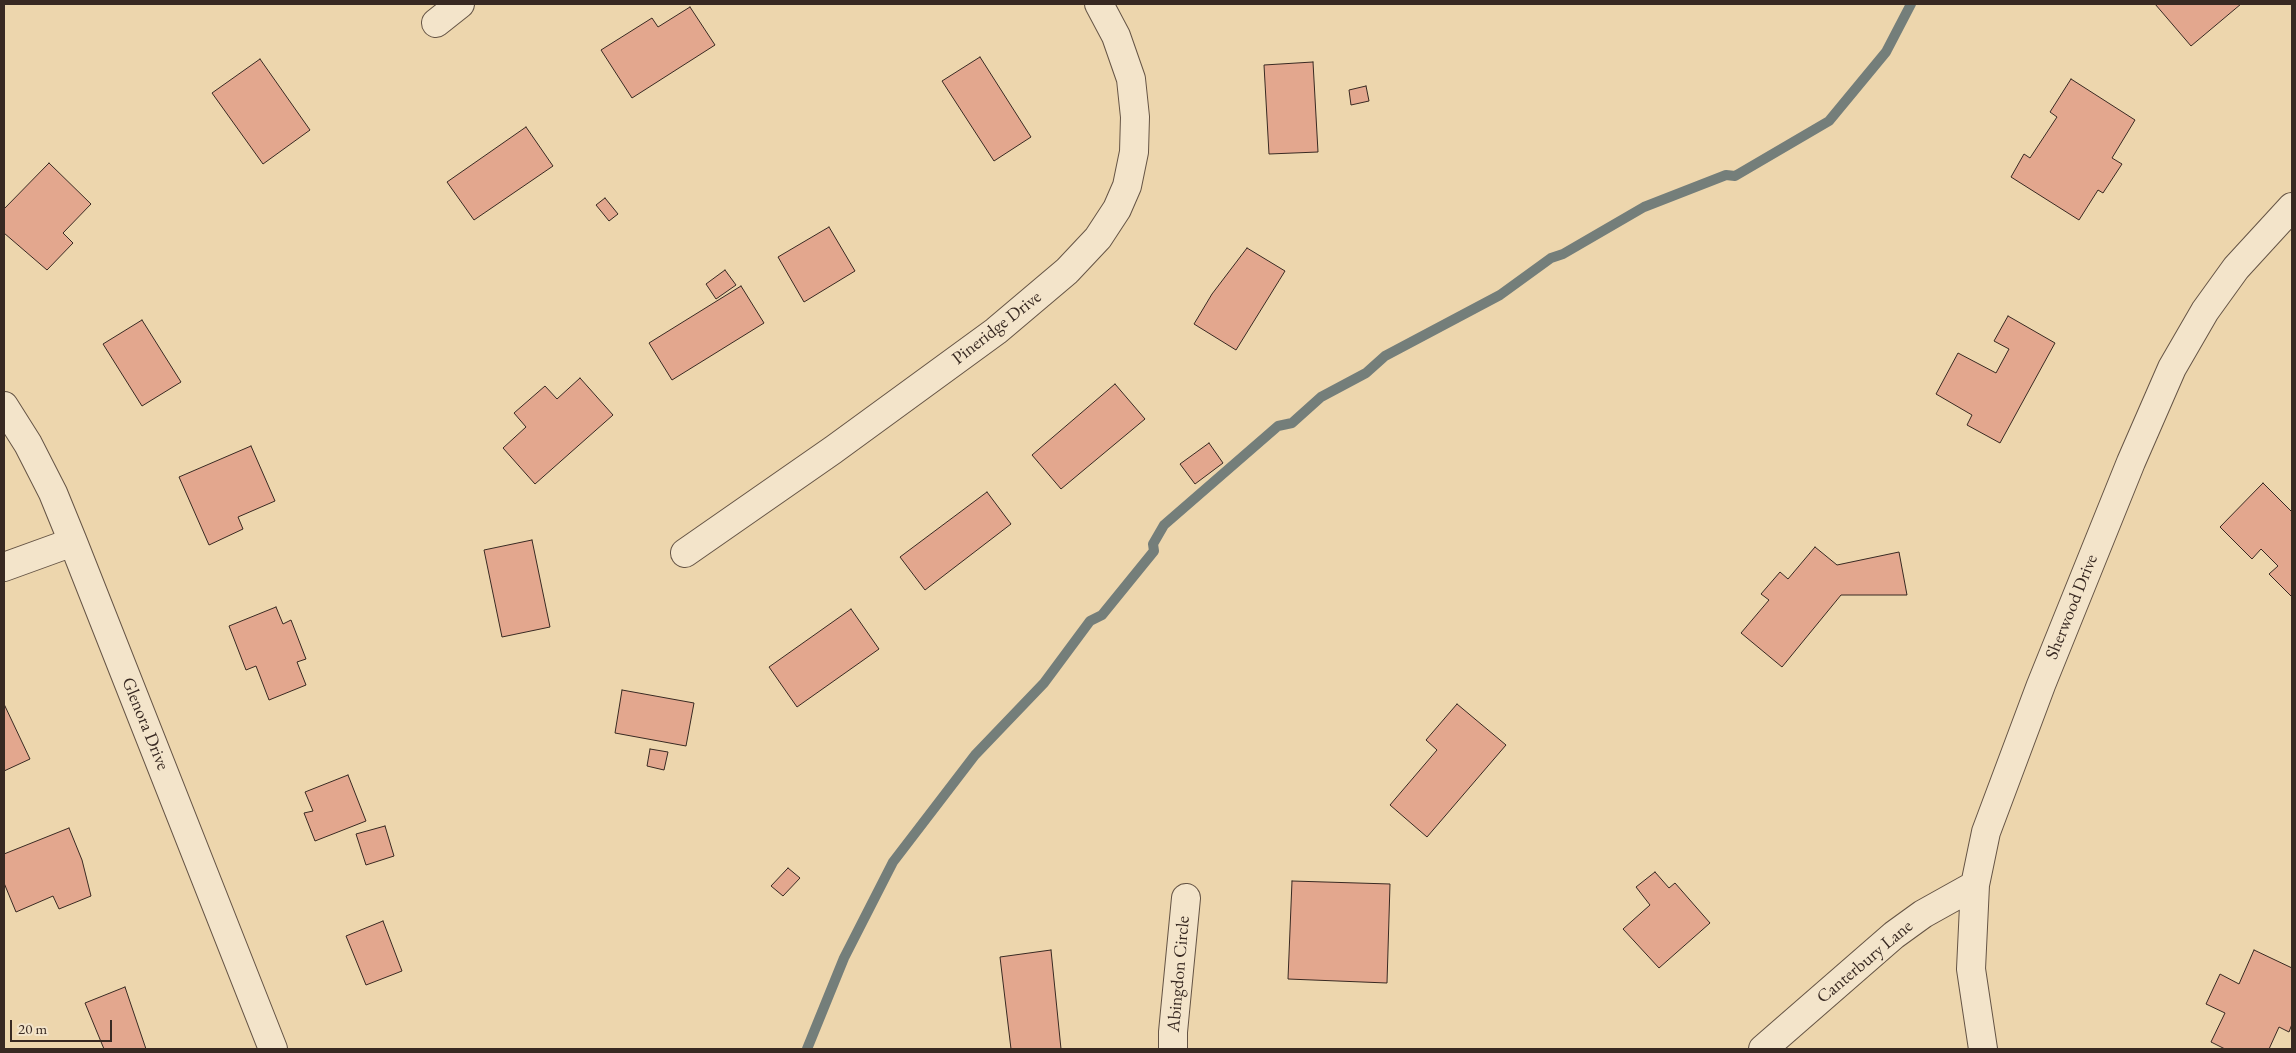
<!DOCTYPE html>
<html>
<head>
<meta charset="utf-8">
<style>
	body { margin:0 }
	#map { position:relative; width:2296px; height:1053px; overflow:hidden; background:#edd6ad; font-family:"EB Garamond",serif }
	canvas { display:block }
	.frame { position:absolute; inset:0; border:5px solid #382922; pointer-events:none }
	.scale { position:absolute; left:10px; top:1020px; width:102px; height:22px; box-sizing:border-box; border:2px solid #382922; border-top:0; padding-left:6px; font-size:15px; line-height:18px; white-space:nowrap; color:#382922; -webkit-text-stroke:4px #f3e4ca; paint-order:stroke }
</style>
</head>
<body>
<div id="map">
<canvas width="2296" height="1053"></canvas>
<div class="frame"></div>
<div class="scale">20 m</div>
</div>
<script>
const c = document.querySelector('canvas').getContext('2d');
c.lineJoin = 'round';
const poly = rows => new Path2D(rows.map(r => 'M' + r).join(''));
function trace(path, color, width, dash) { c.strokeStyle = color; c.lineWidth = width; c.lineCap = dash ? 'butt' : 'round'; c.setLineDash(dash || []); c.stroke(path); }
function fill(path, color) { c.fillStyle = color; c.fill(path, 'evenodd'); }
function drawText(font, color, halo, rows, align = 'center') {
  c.font = font + ' "EB Garamond",serif'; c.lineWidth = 4; c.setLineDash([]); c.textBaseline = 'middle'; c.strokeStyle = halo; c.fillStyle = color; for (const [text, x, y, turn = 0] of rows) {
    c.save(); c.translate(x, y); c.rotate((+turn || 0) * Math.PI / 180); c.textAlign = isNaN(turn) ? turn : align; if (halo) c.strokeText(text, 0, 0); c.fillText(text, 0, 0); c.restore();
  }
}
trace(poly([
	[807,1049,844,958,893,862,975,755,1044,683,1090,621,1102,615,1154,551,1153,544,1164,525,1278,426,1292,423,1321,397,1366,373,1385,356,1500,295,1551,258,1563,254,1644,207,1726,175,1735,176,1829,121,1886,52,1911,4]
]), '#747e7a', 10);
const building = poly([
	[2155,4,2241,4,2191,46,2155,4],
	[690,7,715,45,632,98,601,50,652,18,658,27,690,7],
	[980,57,1031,137,994,161,942,81,980,57],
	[260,59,310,130,263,164,212,93,260,59],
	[1313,62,1318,152,1269,154,1264,65,1313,62],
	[2071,79,2135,120,2112,158,2122,164,2103,193,2098,190,2079,220,2011,177,2024,154,2030,158,2057,117,2050,112,2071,79],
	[1366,86,1369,101,1351,105,1349,90,1366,86],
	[526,127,553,166,474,220,447,182,526,127],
	[49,163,91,204,63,233,73,243,47,270,4,233,4,209,49,163],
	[605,198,618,214,609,221,596,205,605,198],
	[829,227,855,271,804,302,778,257,829,227],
	[1247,248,1285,271,1236,350,1194,324,1212,294,1247,248],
	[725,270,736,285,716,299,706,284,725,270],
	[741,286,764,323,672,380,649,343,741,286],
	[2008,316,2055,343,2000,443,1967,425,1972,415,1936,394,1958,353,1996,373,2009,349,1994,341,2008,316],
	[142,320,181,382,142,406,103,344,142,320],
	[580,378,613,415,535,484,503,448,526,427,514,413,545,386,557,399,580,378],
	[1115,384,1145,419,1061,489,1032,455,1115,384],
	[1209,443,1223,463,1195,484,1180,464,1209,443],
	[251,446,275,501,238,517,243,529,209,545,179,477,251,446],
	[2263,483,2292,512,2292,597,2269,574,2278,566,2261,549,2252,559,2220,527,2263,483],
	[987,492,1011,524,925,590,900,557,987,492],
	[532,540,550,627,502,637,484,550,532,540],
	[1815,547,1837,565,1899,552,1907,595,1841,595,1782,667,1741,633,1769,600,1761,594,1780,572,1788,579,1815,547],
	[276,607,283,624,291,620,306,659,297,662,306,685,269,700,256,666,246,670,229,626,276,607],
	[851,609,879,649,797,707,769,667,851,609],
	[622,690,694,703,686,746,615,733,622,690],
	[4,704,30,759,4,771,4,704],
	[1457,704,1506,745,1427,837,1390,805,1437,750,1426,740,1457,704],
	[650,749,668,752,664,770,647,766,650,749],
	[348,775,366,821,315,841,304,813,313,811,305,792,348,775],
	[385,826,394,856,366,865,356,834,385,826],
	[69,828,82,860,91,896,59,909,53,896,16,912,4,883,4,854,69,828],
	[788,868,800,878,783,896,771,886,788,868],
	[1655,872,1669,888,1675,883,1710,923,1659,968,1623,929,1650,905,1636,887,1655,872],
	[1292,881,1390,884,1387,983,1288,979,1292,881],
	[383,921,402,971,366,985,346,936,383,921],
	[1051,950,1061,1049,1011,1049,1000,957,1051,950],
	[2254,950,2292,968,2292,1024,2289,1032,2279,1027,2269,1049,2225,1049,2211,1042,2225,1013,2206,1004,2220,974,2239,984,2254,950],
	[125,987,146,1049,104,1049,85,1003,125,987]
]);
fill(building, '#e3a78e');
trace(building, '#382922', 1);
const street = poly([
	[436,23,460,4],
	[4,406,28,444,53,493,73,542,273,1049],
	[685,553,833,450,996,331,1067,271,1098,238,1117,209,1127,186,1134,152,1135,117,1131,79,1116,36,1099,4],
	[4,567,73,542],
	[1173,1049,1173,1032,1186,898],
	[1763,1049,1894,935,1923,914,1975,885],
	[1983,1049,1971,969,1975,885,1986,832,2041,685,2131,462,2172,368,2205,311,2236,268,2292,207]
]);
trace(street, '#655445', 30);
trace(street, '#f3e4ca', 28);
drawText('18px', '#382922', '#f3e4ca', [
	["Pineridge Drive",997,328,-38],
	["Sherwood Drive",2072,607,-68],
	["Glenora Drive",145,724,68],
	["Canterbury Lane",1865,962,-40],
	["Abingdon Circle",1179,974,-85]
]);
</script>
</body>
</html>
